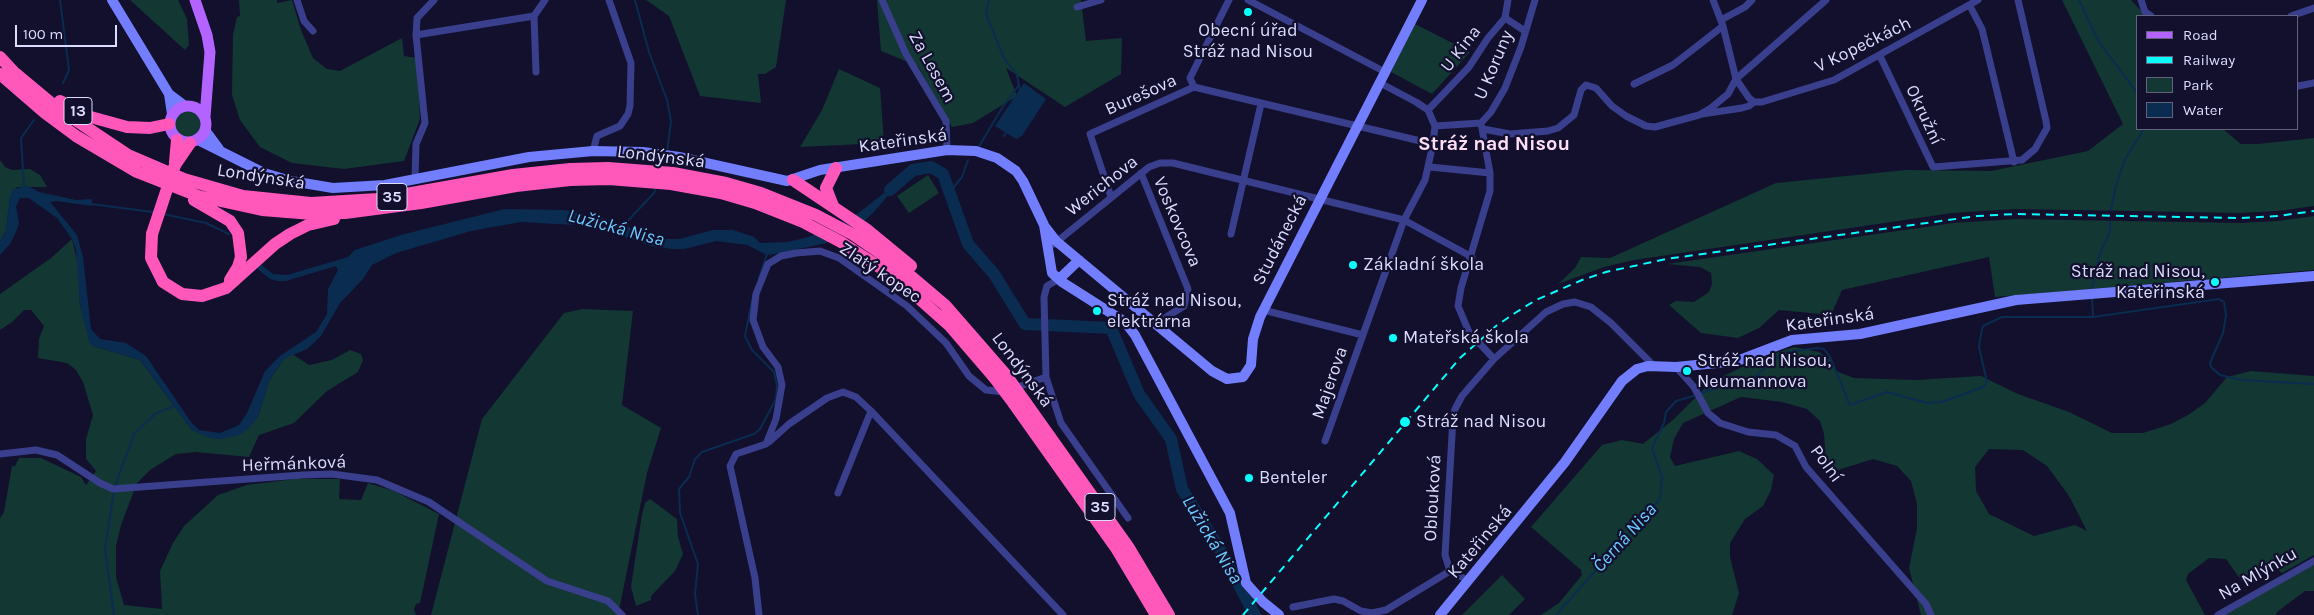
<!DOCTYPE html>
<html>
<head>
<meta charset="utf-8">
<style>
	body { margin:0 }
	#map { position:relative; width:2314px; height:615px; overflow:hidden; background:#12102d; font-family:Karla,sans-serif }
	canvas { display:block }
	.legend { position:absolute; left:2136px; top:15px; width:162px; height:115px; box-sizing:border-box; background:#12102d; border:1px solid #636281; margin:0; padding:6px 9px; list-style:none; font-size:15px; color:#dcdcff }
	.legend li { display:flex; align-items:center; gap:10px; height:25px }
	.legend b { width:25px; border:1px solid #636281 }
	.scale { position:absolute; left:15px; top:25px; width:102px; height:22px; box-sizing:border-box; border:2px solid #dcdcff; border-top:0; padding-left:6px; font-size:15px; line-height:18px; white-space:nowrap; color:#dcdcff; -webkit-text-stroke:4px #12102d; paint-order:stroke }
</style>
</head>
<body>
<div id="map">
<canvas width="2314" height="615"></canvas>
<ul class="legend">
<li><b style="height:6px;background:#b363ff"></b>Road</li>
<li><b style="height:6px;background:#08fffd"></b>Railway</li>
<li><b style="height:14px;background:#133732"></b>Park</li>
<li><b style="height:14px;background:#0a2c51"></b>Water</li>
</ul>
<div class="scale">100 m</div>
</div>
<script>
const c = document.querySelector('canvas').getContext('2d');
c.lineJoin = 'round';
function fill(path, color) { c.fillStyle = color; c.fill(path, 'evenodd'); }
const poly = rows => new Path2D(rows.map(r => 'M' + r).join(''));
function trace(path, color, width, dash) { c.strokeStyle = color; c.lineWidth = width; c.lineCap = dash ? 'butt' : 'round'; c.setLineDash(dash || []); c.stroke(path); }
function drawText(font, color, halo, rows, align = 'center') {
  c.font = font + ' Karla,sans-serif'; c.lineWidth = 4.5; c.setLineDash([]); c.textBaseline = 'middle'; c.strokeStyle = halo; c.fillStyle = color; for (const [text, x, y, turn = 0] of rows) {
    c.save(); c.translate(x, y); c.rotate((+turn || 0) * Math.PI / 180); c.textAlign = isNaN(turn) ? turn : align; if (halo) c.strokeText(text, 0, 0); c.fillText(text, 0, 0); c.restore();
  }
}
fill(poly([
	[130,0,178,0,187,19,189,45,185,50],
	[239,0,277,0,277,3,292,0,301,30,313,58,327,69,340,71,402,38,404,56,417,58,420,119,404,161,344,169,292,163,260,147,240,120,232,95,233,35,237,17,240,16],
	[646,0,786,0,776,67,765,74,758,74,761,103,700,96,669,16],
	[877,0,1081,0,1086,41,1122,38,1121,74,1065,107,1006,68,1017,96,973,123,952,127,918,66,881,51],
	[2062,0,2131,0,2146,16,2138,16,2138,129,2223,129,2241,144,2258,144,2314,138,2314,206,2278,211,2240,213,2016,209,1952,213,1634,260,1604,267,1558,284,1575,268,1581,257,1610,258,1776,183,1906,170,1991,171,2088,151,2123,124],
	[1415,24,1470,52,1432,94,1391,72],
	[839,69,880,88,884,143,800,147,822,110],
	'174 124a14 14 0 1 1 28 0a14 14 0 1 1-28 0Z',
	[0,160,5,167,12,170,30,169,40,175,47,187,17,187,10,197,6,230,0,241],
	[928,175,939,193,909,213,897,196],
	[2314,216,2314,270,1995,297,1989,257,1842,290,1831,315,1779,310,1759,328,1738,338,1701,333,1669,305,1676,301,1694,302,1709,292,1712,284,1711,273,1700,267,1667,264,1953,223,2016,219,2240,223,2278,221],
	[72,239,78,265,80,305,93,346,140,360,192,430,222,439,258,417,269,381,284,359,292,354,309,365,332,360,350,350,361,354,363,360,358,372,327,391,294,423,259,435,249,457,196,452,176,454,150,470,137,483,121,525,116,546,116,577,124,605,162,609,160,571,173,543,184,526,218,495,247,485,295,479,340,479,339,499,361,500,368,483,394,491,439,514,420,603,416,604,414,609,416,615,0,615,0,518,4,512,12,466,15,466,19,458,41,458,81,477,86,485,96,471,86,459,86,439,93,415,83,382,76,370,67,363,38,358,39,339,44,326,31,310,24,310,12,322,0,330,0,294,51,258],
	[583,309,633,311,622,405,661,428,647,473,618,615,431,615,482,419,564,313],
	[1794,347,1819,352,1832,361,1836,371,1854,378,1915,380,1981,376,2018,394,2069,412,2112,433,2143,433,2171,424,2188,415,2205,403,2227,377,2251,371,2314,376,2314,555,2282,573,2274,567,2243,583,2226,559,2209,558,2188,574,2186,580,2205,615,1921,615,1909,568,1917,528,1917,504,1911,481,1897,466,1873,459,1838,470,1826,461,1824,434,1820,421,1807,409,1782,402,1741,397,1683,423,1674,439,1670,457,1675,466,1739,451,1757,459,1774,475,1771,490,1763,506,1745,519,1730,543,1730,557,1739,593,1732,615,1541,615,1559,603,1582,575,1581,570,1531,527,1602,445,1622,440,1643,444,1674,419,1711,382,1763,357],
	[1989,449,2023,450,2047,466,2069,496,2087,531,2075,525,2034,536,1989,514,1976,491,1975,467],
	[650,499,677,519,678,537,683,554,675,571,651,596,651,600,636,606,631,587,632,580,642,514,645,503],
	[2314,563,2314,591,2305,591,2277,612,2276,615,2223,615],
	[1502,575,1525,599,1509,615,1462,615]
]), '#133732');
fill(poly([
	[1024,83,1046,99,1022,136,1016,139,995,126],
	[901,180,874,212,857,227,826,243,781,253,767,255,747,245,716,241,684,249,672,249,651,246,594,226,521,222,471,231,396,253,372,265,363,279,340,303,321,336,307,349,284,359,269,381,258,417,248,429,239,435,222,439,209,438,192,430,140,360,93,346,89,342,80,305,76,250,72,239,57,218,29,198,20,198,16,206,19,223,16,232,10,244,0,255,0,241,6,230,10,197,13,189,28,186,39,192,76,200,92,199,92,206,57,201,50,202,77,235,83,257,91,329,100,339,126,343,146,356,191,422,199,430,220,433,239,425,247,413,265,371,280,356,316,332,327,314,328,289,338,270,336,266,286,281,277,281,270,279,255,267,259,263,273,274,287,275,348,257,355,250,401,235,505,209,565,210,607,219,655,237,666,239,679,239,713,230,733,230,754,237,760,243,787,242,805,238,833,228,857,214]
]), '#0a2c51');
trace(poly([
	[60,0,69,70,63,83],
	[635,0,649,52,667,100,671,121,667,152],
	[989,0,986,14,1004,58,1017,75,1020,92],
	[2079,0,2099,42,2138,94],
	[1004,136,1007,131],
	[978,148,1002,108,1019,85],
	[24,188,21,138,34,120],
	[949,193,962,177,968,160],
	[91,204,153,212],
	[2111,210,2116,185,2126,157,2144,129],
	[163,214,206,223,229,234],
	[622,227,654,193,656,188],
	[759,278,767,254],
	[2092,288,2099,256,2110,232,2110,222],
	[2092,298,2093,317],
	[1701,393,1756,376,1782,353,1817,348,1824,349,1830,357,1850,405,1887,392,1927,403,1942,402,1983,387,1987,382,1979,347,1981,334,1983,326,2002,317,2093,317,2219,299,2224,302,2226,315,2223,333,2210,363,2211,367,2220,375,2241,380,2314,384],
	[115,486,134,434,155,414,176,405],
	[114,615,105,549,114,491],
	[698,615,695,594,698,564,680,513,679,489,689,477,695,459,702,452,754,434,760,429,776,399,777,385,774,372,752,350,745,336,753,296],
	[1556,615,1660,499,1662,477,1652,448,1664,423,1666,412,1676,401,1697,395]
]), '#0a2c51', 2);
trace(poly([
	[890,190,913,170,931,167,943,174,968,244,994,274,1025,324,1111,328,1139,394,1171,439,1182,489,1219,548,1255,615]
]), '#0a2c51', 12);
trace(poly([
	[297,0,304,21,313,31],
	[882,0,906,54,946,121,947,150],
	[1248,0,1385,72],
	[1713,0,1723,26,1736,79,1826,0],
	[2141,0,2145,12,2151,16],
	[1970,6,1982,29,2014,162],
	[1077,7,1101,0],
	[534,16,536,72],
	[2291,16,2314,8],
	[1505,18,1525,31],
	[1721,20,1745,7,1752,0],
	[416,35,534,16,545,0],
	[1880,56,1933,167,2022,160,2035,149,2047,128,2046,121,2018,0],
	[1634,84,1673,65,1723,26],
	[2298,86,2314,83],
	[1194,87,1190,78,1229,0],
	[1428,110,1469,67,1488,38,1505,18,1508,0],
	[1702,114,1742,108,1749,106,1754,102],
	[1481,123,1490,173,1490,191,1461,288,1458,306,1469,332,1494,359],
	[1435,126,1481,123,1491,112,1505,88,1521,47,1535,0],
	[1483,129,1510,134,1548,131,1558,128,1574,115,1581,90,1586,85,1596,88,1612,106,1626,116,1646,126,1655,127,1699,115,1711,108,1728,94,1736,79,1749,98,1754,102,1762,102,1834,80,1978,0],
	[593,151,597,136,620,126,628,114,630,106,631,63,609,0],
	[1430,167,1490,173],
	[1141,173,1188,289,1184,306,1155,324],
	[415,180,416,144,425,123,416,35,417,18,434,0],
	[1111,197,1090,134,1194,87,1433,144],
	[1231,234,1261,104],
	[1054,244,1149,167,1160,163,1173,163,1404,220,1472,257],
	[1059,279,1047,286,1044,297,1046,377,1061,423,1128,518],
	[1263,310,1363,335],
	[1676,367,1694,387,1708,413,1720,423,1748,432,1776,435,1795,446,1806,467,1926,604,1931,615],
	[1325,441,1404,220,1425,180,1433,144,1435,126,1428,110,1416,102,1380,83],
	[769,442,789,424,827,398,843,392,856,397,871,411],
	[0,454,36,450,57,455,100,483,113,489,302,475,332,474,377,480,429,502,547,581,608,601,622,615],
	[838,493,871,411,1063,615],
	[1469,581,1450,571,1445,555,1453,418,1455,409,1462,396,1494,359,1546,312,1563,304,1575,302,1591,307,1611,323,1654,366],
	[1293,607,1334,599,1343,601,1361,611,1372,613,1386,610,1450,571],
	[759,615,755,578,730,466,736,454,766,444,776,419,782,385,778,367,763,347,753,320,756,294,768,264,781,256,796,253,820,251,839,258,907,306,946,343,969,376,986,390,1004,392,1046,377],
	[2218,615,2314,561]
]), '#393f8d', 7);
trace(poly([
	[112,0,169,94,185,106],
	[169,94,172,114],
	[205,130,219,149],
	[198,140,264,173,291,181,333,188,385,185,529,157,593,151,643,152,679,157,787,181,820,170,947,150,976,151,997,158,1016,171,1023,181,1044,225,1052,273,1062,282,1125,322,1135,335,1230,513,1246,583,1263,602,1279,615],
	[1046,228,1056,241,1212,371,1227,379,1243,377,1251,365,1253,339,1260,317,1422,0],
	[1059,279,1079,260],
	[1440,615,1565,462,1622,381,1637,369,1648,366,1676,367,1737,361,1792,340,1860,334,2016,300,2314,276]
]), '#737eff', 10);
trace(poly([
	[195,0,207,35,210,52,205,117],
	'170 124a18 18 0 1 1 36 0a18 18 0 1 1-36 0Z'
]), '#b363ff', 11);
trace(poly([
	[0,57,14,72,56,107,128,155,184,179,243,196,311,203,378,199,513,175,570,169,608,168,673,173,726,183,761,193,816,215,854,235,899,266,945,305,1006,375],
	[0,74,45,113,76,136,137,172,198,196,262,210,312,214,345,213,421,203,516,186,570,180,609,179,671,184,721,193,755,203,803,222,841,242,896,278,950,326,993,376],
	[60,101,87,116,127,127,150,128,169,124],
	[175,162,177,140],
	[175,165,190,143],
	[793,180,866,229,911,266],
	[194,200,230,221,238,233,241,257,238,267,230,280],
	[833,206,826,188,836,168],
	[152,234,151,258,163,282,182,294,202,296,226,288,275,244,290,234,308,225,334,219],
	[1026,403,1129,548,1169,615],
	[1014,404,1116,548,1156,615]
]), '#ff57ba', 12);
trace(poly([
	[1243,615,1460,358,1496,326,1515,313,1536,300,1582,280,1606,272,1666,259,1977,216,2016,214,2240,218,2278,216,2314,211]
]), '#08fffd', 2, [8, 6]);
trace(poly([
	[152,234,175,165],
	[1006,375,1026,403],
	[993,376,1014,404]
]), '#ff57ba', 12);
for (const [x, y, r, color] of [
	[1248,12,5,"#08fffd"],
	[1353,265,5,"#08fffd"],
	[2215,282,5,"#08fffd"],
	[1097,311,5,"#08fffd"],
	[1393,338,5,"#08fffd"],
	[1687,371,5,"#08fffd"],
	[1405,422,6,"#08fffd"],
	[1249,478,5,"#08fffd"]
]) { const dot = new Path2D(); dot.arc(x, y, r, 0, 2 * Math.PI); c.fillStyle = color; c.fill(dot); trace(dot, '#12102d', 2); }
for (const [x, y, w] of [
	[78,111,28],
	[392,197,30],
	[1100,507,30]
]) { const box = new Path2D(); box.roundRect(x - w / 2, y - 13.5, w, 27, 4); c.fillStyle = '#12102d'; c.fill(box); trace(box, '#dcdcff', 1); }
drawText('bold 16px', '#dcdcff', null, [
	["13",78,111],
	["35",392,197],
	["35",1100,507]
]);
drawText('18px', '#dcdcff', '#12102d', [
	["Obecní úřad",1248,31,"center"],
	["Stráž nad Nisou",1248,52,"center"],
	["Základní škola",1363,265],
	["Stráž nad Nisou,",2205,272,"right"],
	["Kateřinská",2205,293,"right"],
	["Stráž nad Nisou,",1107,301],
	["elektrárna",1107,322],
	["Mateřská škola",1403,338],
	["Stráž nad Nisou,",1697,361],
	["Neumannova",1697,382],
	["Stráž nad Nisou",1416,422],
	["Benteler",1259,478]
], 'left');
drawText('18px', '#dcdcff', '#12102d', [
	["V Kopečkách",1863,45,-26],
	["U Kina",1461,49,-52],
	["U Koruny",1494,65,-67],
	["Za Lesem",932,67,61],
	["Burešova",1141,95,-24],
	["Okružní",1924,115,65],
	["Kateřinská",903,141,-8],
	["Londýnská",661,157,7],
	["Londýnská",261,177,9],
	["Werichova",1102,186,-38],
	["Voskovcova",1177,222,67],
	["Studánecká",1280,240,-63],
	["Zlatý kopec",880,273,34],
	["Kateřinská",1830,320,-8],
	["Londýnská",1022,370,53],
	["Majerova",1330,383,-71],
	["Heřmánková",294,464,-2],
	["Polní",1826,464,54],
	["Oblouková",1433,498,-87],
	["Kateřinská",1480,542,-50],
	["Na Mlýnku",2258,574,-30]
]);
drawText('italic 19px', '#6acaff', '#12102d', [
	["Lužická Nisa",616,228,15],
	["Černá Nisa",1625,538,-48],
	["Lužická Nisa",1212,540,59]
]);
drawText('bold 20px', '#ffdef6', '#12102d', [
	["Stráž nad Nisou",1494,144]
]);
</script>
</body>
</html>
